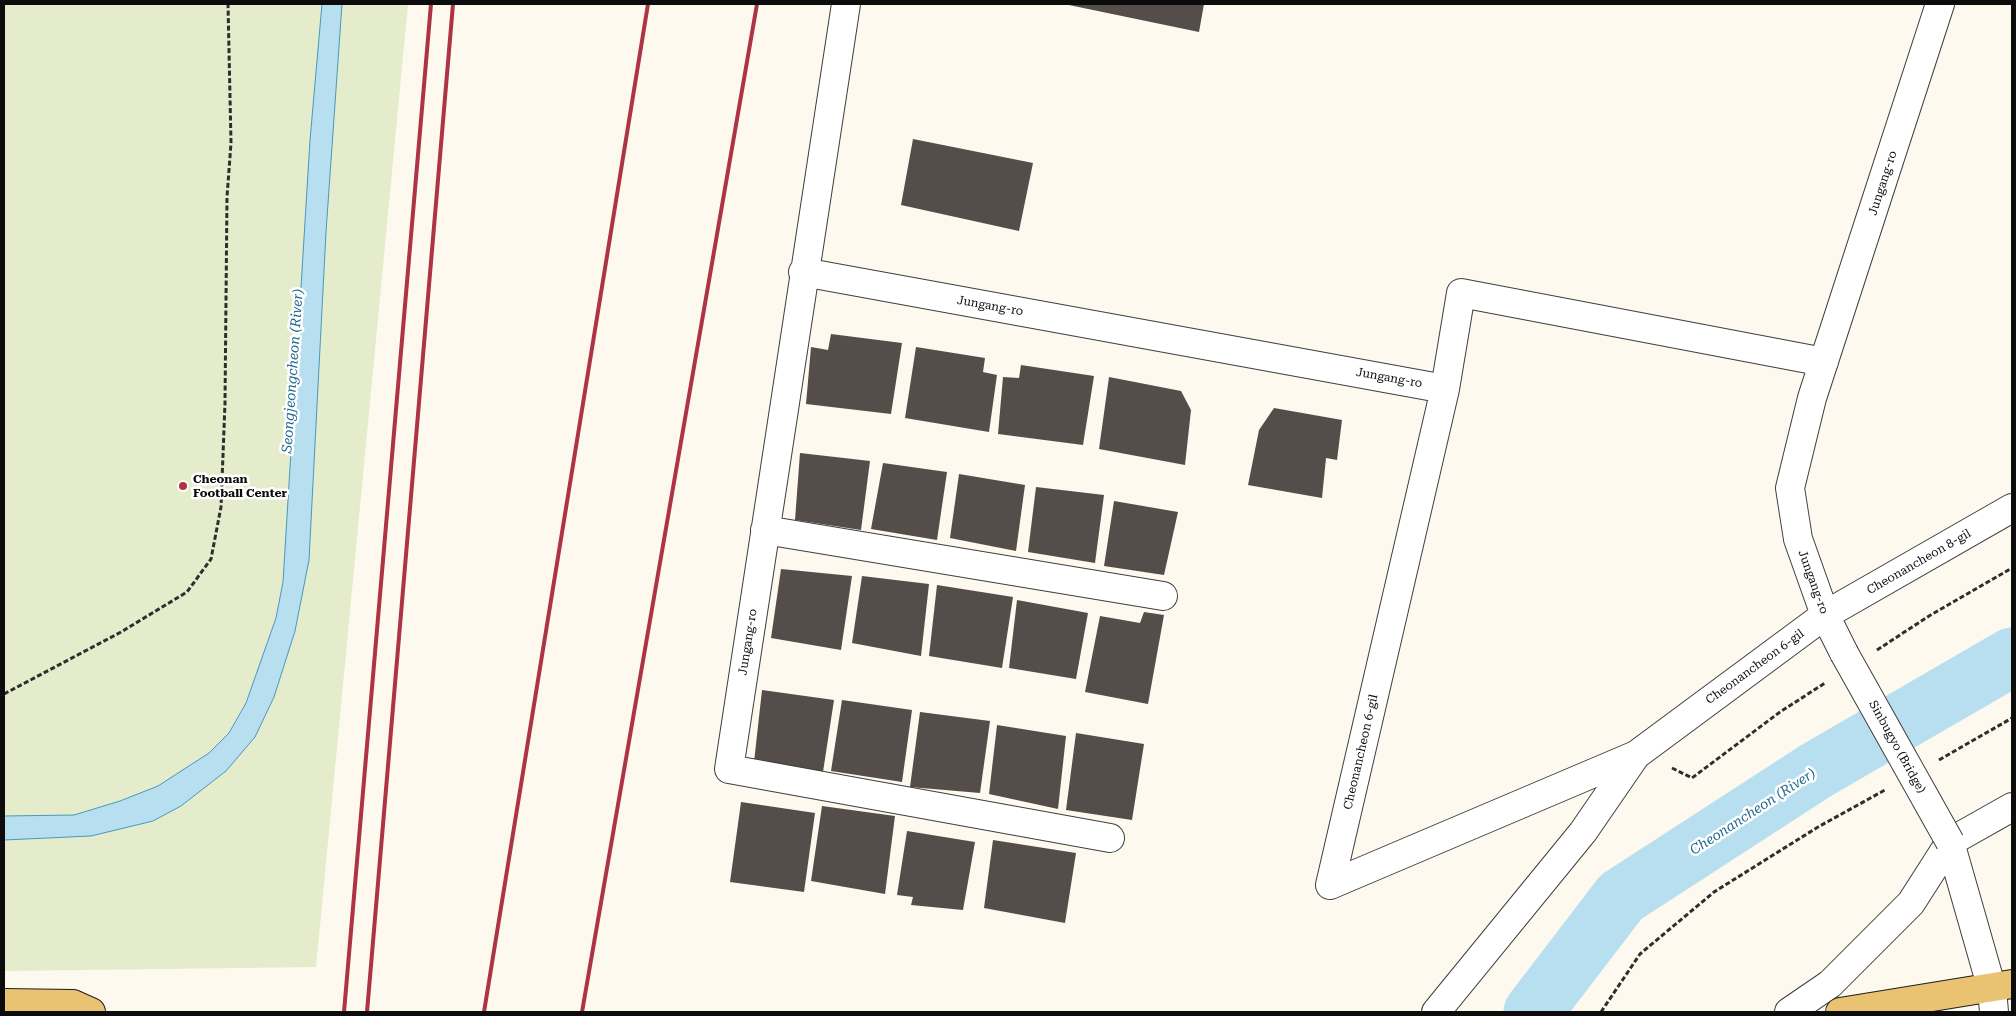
<!DOCTYPE html>
<html>
<head>
<meta charset="utf-8">
<style>
	body { margin:0 }
	#map { position:relative; width:2016px; height:1016px; overflow:hidden; background:#fdf9ee; font-family:"Roboto Serif",serif }
	canvas { display:block }
	.frame { position:absolute; inset:0; border:5px solid #0c0c0c; pointer-events:none }
</style>
</head>
<body>
<div id="map">
<canvas width="2016" height="1016"></canvas>
<div class="frame"></div>
</div>
<script>
const c = document.querySelector('canvas').getContext('2d');
c.lineJoin = 'round';
function fill(path, color) { c.fillStyle = color; c.fill(path, 'evenodd'); }
const poly = rows => new Path2D(rows.map(r => 'M' + r).join(''));
function trace(path, color, width, dash) { c.strokeStyle = color; c.lineWidth = width; c.lineCap = dash ? 'butt' : 'round'; c.setLineDash(dash || []); c.stroke(path); }
function drawText(font, color, halo, rows, align = 'center') {
  c.font = font + ' "Roboto Serif",serif'; c.lineWidth = 5; c.setLineDash([]); c.textBaseline = 'middle'; c.strokeStyle = halo; c.fillStyle = color; for (const [text, x, y, turn = 0] of rows) {
    c.save(); c.translate(x, y); c.rotate((+turn || 0) * Math.PI / 180); c.textAlign = isNaN(turn) ? turn : align; if (halo) c.strokeText(text, 0, 0); c.fillText(text, 0, 0); c.restore();
  }
}
fill(poly([
	[4,4,408,4,316,967,4,971]
]), '#e4eccc');
const water = poly([
	[322,4,342,4,326,232,309,560,295,631,274,697,255,737,226,771,181,806,153,821,91,836,4,840,4,816,74,815,120,801,158,786,209,753,229,733,246,703,276,618,283,582,310,140,322,4]
]);
fill(water, '#b8dfef');
trace(water, '#4799be', 1);
trace(poly([
	[1533,1012,1621,897,1817,770,2012,657]
]), '#b8dfef', 59);
fill(poly([
	[1064,4,1204,4,1199,32],
	[913,139,1033,163,1019,231,901,205],
	[831,334,902,343,891,414,806,404,811,347,828,350],
	[916,347,985,358,983,372,997,375,989,432,905,418],
	[1021,365,1094,376,1083,445,998,434,1003,377,1019,378],
	[1109,377,1181,391,1191,410,1185,465,1099,449],
	[1274,408,1342,420,1337,460,1326,458,1322,498,1248,485,1259,430],
	[800,453,870,461,861,530,795,520],
	[883,463,947,472,937,540,871,529],
	[959,474,1025,485,1016,551,950,538],
	[1036,487,1104,495,1095,563,1028,552],
	[1114,501,1178,512,1164,575,1104,566],
	[781,569,852,576,841,650,771,638],
	[862,576,929,584,921,656,852,643],
	[937,585,1013,597,1002,668,929,656],
	[1017,600,1088,613,1076,679,1009,668],
	[1144,612,1164,615,1148,704,1085,692,1100,616,1140,623],
	[762,690,834,700,823,772,754,762],
	[842,700,912,710,902,782,831,771],
	[920,712,990,721,980,793,910,787],
	[997,725,1066,736,1058,809,989,794],
	[1076,733,1144,744,1132,820,1066,810],
	[741,802,815,813,804,892,730,882],
	[822,806,895,816,885,894,811,881],
	[907,831,975,842,963,910,911,905,913,897,897,895],
	[993,840,1076,853,1065,923,984,908]
]), '#544d4a');
const minor = poly([
	[846,4,729,769,1110,838],
	[803,272,1445,389],
	[765,530,1163,596],
	[1844,653,1825,615,1798,539,1790,488,1812,398,1940,4],
	[1950,842,1992,989,1994,1012],
	[1330,885,1445,389,1461,293,1824,362],
	[1330,885,1636,755],
	[1436,1012,1583,832,1636,755,1825,615,2012,508],
	[1789,1012,1830,984,1911,903,1950,842,2012,807]
]);
const major = poly([
	[4,1003,73,1004,91,1012],
	[1840,1012,2012,984]
]);
trace(minor, '#3f3f3f', 30);
trace(major, '#1d1d1d', 30);
trace(poly([
	[1877,650,1929,616,2012,568],
	[4,694,121,632,187,592,211,559,221,507,225,403,227,197,231,143,228,4],
	[1939,760,2012,718],
	[1672,768,1692,778,1780,712,1825,683],
	[1601,1012,1640,954,1714,892,1818,827,1885,790]
]), '#2e2e2e', 3, [5, 2.5]);
trace(minor, '#fff', 28);
trace(major, '#e9c272', 28);
trace(poly([
	[344,1012,431,4],
	[367,1012,453,4],
	[484,1012,648,4],
	[582,1012,757,4]
]), '#ac3444', 4);
const minorBridge = poly([
	[1844,653,1950,842]
]);
trace(minorBridge, '#3f3f3f', 30, []);
trace(minorBridge, '#fff', 28);
for (const [x, y, r, color] of [
	[183,486,5,"#ac3444"]
]) { const dot = new Path2D(); dot.arc(x, y, r, 0, 2 * Math.PI); c.fillStyle = color; c.fill(dot); trace(dot, '#fff', 2); }
drawText('12px', '#0c0c0c', '#fff', [
	["Jungang-ro",1883,183,-72],
	["Jungang-ro",990,306,10],
	["Jungang-ro",1389,378,10],
	["Cheonancheon 8-gil",1919,562,-30],
	["Jungang-ro",1813,582,70],
	["Jungang-ro",748,642,-81],
	["Cheonancheon 6-gil",1755,667,-36],
	["Sinbugyo (Bridge)",1897,747,61],
	["Cheonancheon 6-gil",1361,752,-77]
]);
drawText('bold 12px', '#0c0c0c', '#fff', [
	["Cheonan",193,479],
	["Football Center",193,493]
], 'left');
drawText('italic 14px', '#246a90', '#fff', [
	["Seongjeongcheon (River)",293,371,-86],
	["Cheonancheon (River)",1753,812,-33]
]);
</script>
</body>
</html>
